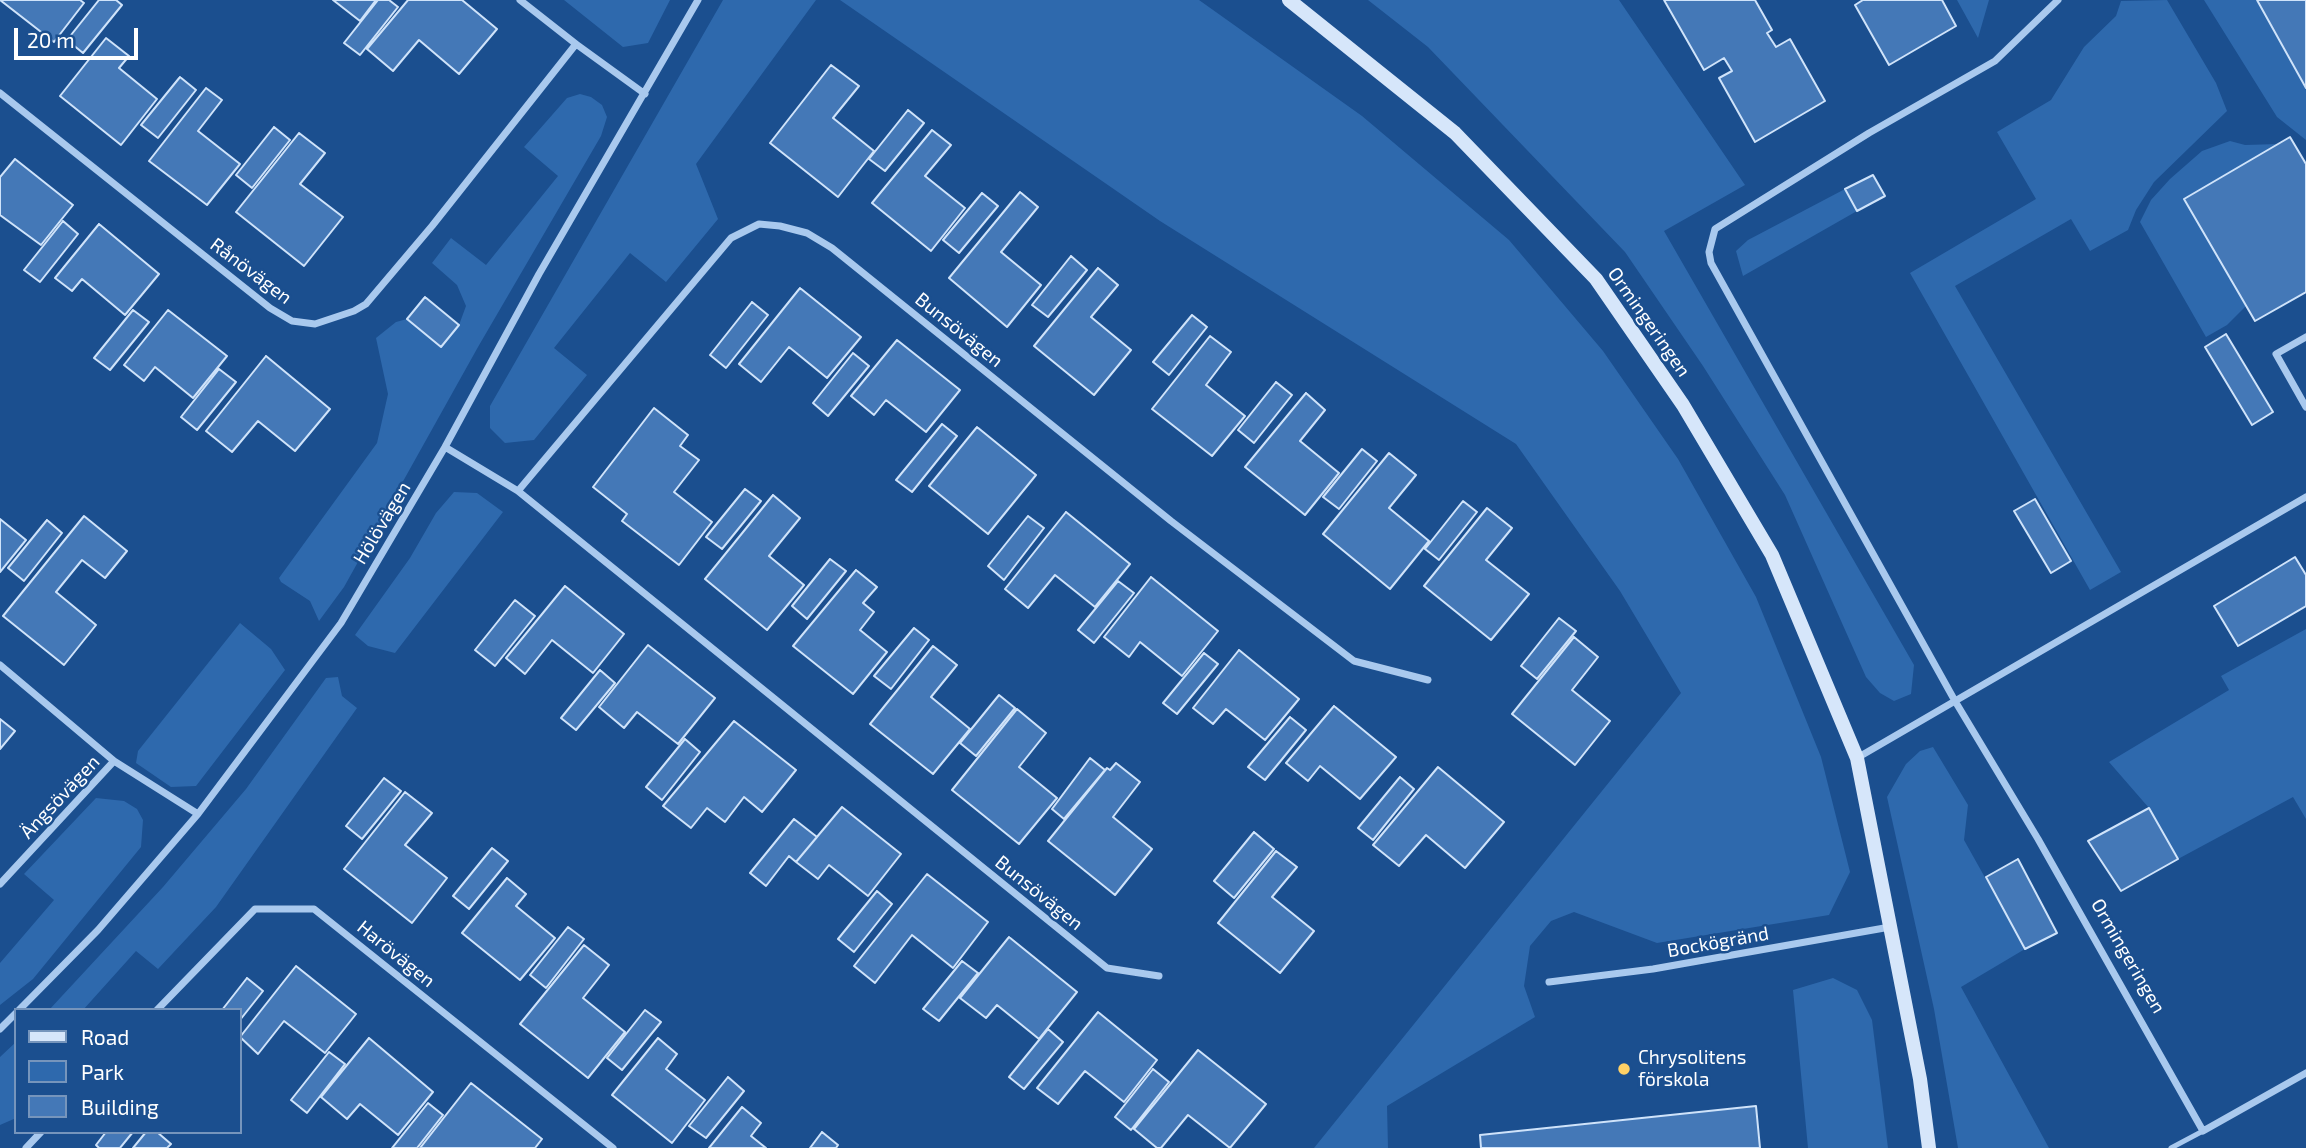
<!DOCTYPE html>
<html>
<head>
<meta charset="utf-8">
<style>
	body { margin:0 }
	#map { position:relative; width:2306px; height:1148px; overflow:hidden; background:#1b4f8f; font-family:"Exo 2",sans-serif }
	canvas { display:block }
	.legend { position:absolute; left:14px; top:1008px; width:228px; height:126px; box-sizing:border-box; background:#1b4f8f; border:2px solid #7695bc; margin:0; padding:9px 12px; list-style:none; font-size:21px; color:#fff }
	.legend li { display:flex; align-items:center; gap:14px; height:35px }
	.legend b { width:35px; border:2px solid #7695bc }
	.scale { position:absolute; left:14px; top:28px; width:124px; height:32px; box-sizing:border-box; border:4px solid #fff; border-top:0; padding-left:9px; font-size:21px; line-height:24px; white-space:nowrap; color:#fff; -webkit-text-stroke:5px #1b4f8f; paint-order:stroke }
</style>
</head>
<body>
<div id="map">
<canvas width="2306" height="1148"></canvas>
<ul class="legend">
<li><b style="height:9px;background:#d6e6fa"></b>Road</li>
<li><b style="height:19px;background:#2e69ad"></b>Park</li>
<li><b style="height:19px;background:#4478b7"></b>Building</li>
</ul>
<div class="scale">20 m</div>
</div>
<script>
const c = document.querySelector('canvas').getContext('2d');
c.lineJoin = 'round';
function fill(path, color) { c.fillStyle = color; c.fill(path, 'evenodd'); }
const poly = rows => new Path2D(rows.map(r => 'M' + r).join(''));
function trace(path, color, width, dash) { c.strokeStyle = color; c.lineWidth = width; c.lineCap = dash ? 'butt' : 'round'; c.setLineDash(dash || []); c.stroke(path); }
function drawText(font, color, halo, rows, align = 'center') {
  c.font = font + ' "Exo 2",sans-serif'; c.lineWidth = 5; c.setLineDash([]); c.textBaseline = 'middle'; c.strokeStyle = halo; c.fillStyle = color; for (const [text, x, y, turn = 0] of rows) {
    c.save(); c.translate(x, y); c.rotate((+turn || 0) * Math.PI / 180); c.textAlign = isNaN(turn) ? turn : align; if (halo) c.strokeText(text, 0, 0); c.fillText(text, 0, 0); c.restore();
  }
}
fill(poly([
	[564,0,670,0,648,43,623,47],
	[723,0,816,0,696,164,718,219,666,282,630,253,554,348,587,375,534,440,505,443,490,428,490,406],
	[840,0,1199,0,1362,116,1509,240,1603,351,1678,459,1756,597,1821,757,1850,872,1829,915,1657,943,1574,912,1551,921,1530,946,1524,986,1535,1017,1387,1106,1388,1148,1314,1148,1681,693,1620,591,1516,444,1160,221],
	[1368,0,1619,0,1745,185,1664,231,1914,665,1911,694,1894,701,1880,693,1866,677,1785,495,1703,366,1625,252,1428,47],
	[1957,0,1989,0,1978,38],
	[2167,0,2216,83,2227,111,2154,182,2136,210,2128,230,2090,251,2071,219,1955,286,2121,572,2090,590,1910,273,2036,199,1997,132,2051,100,2084,47,2116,16,2121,1],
	[2204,0,2257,0,2306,88,2306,140,2277,117],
	[580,94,591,97,602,105,607,117,601,136,478,347,344,587,319,621,310,601,281,582,279,578,377,443,388,394,376,338,396,322,407,319,441,347,459,325,466,306,457,285,432,263,451,238,486,265,558,176,524,147,567,98],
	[2230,141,2245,145,2279,144,2184,199,2246,306,2227,325,2206,337,2140,222,2151,200,2170,179,2202,151],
	[1845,189,1857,211,1743,276,1736,251,1748,240],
	[454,492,477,493,503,512,395,653,368,646,355,635,410,558,436,513],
	[240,623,271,649,285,670,196,786,171,787,136,763,138,751],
	[2306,629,2306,819,2293,797,2178,859,2149,808,2109,762,2229,690,2221,676],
	[338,677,342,696,357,708,216,907,158,969,136,951,83,1010,49,1010,163,887,246,789,326,678],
	[1933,747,1968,805,1964,840,2025,949,1961,987,2049,1148,1958,1148,1934,1009,1887,797,1906,764,1920,751],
	[96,798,124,801,137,809,143,820,141,847,33,979,0,1005,0,963,54,900,24,874],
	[1833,978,1857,990,1872,1020,1888,1148,1808,1148,1793,990],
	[16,1042,16,1118,0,1125,0,1057]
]), '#2e69ad');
const building = poly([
	[0,0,80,0,84,3,54,42,0,0],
	[99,0,116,0,122,5,83,53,67,40,99,0],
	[333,0,376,0,360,21,333,0],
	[378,0,389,0,398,7,360,55,344,43,378,0],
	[408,0,462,0,497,29,459,74,419,40,393,71,367,49,408,0],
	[1664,0,1755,0,1772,30,1767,33,1776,47,1790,39,1825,101,1755,142,1719,78,1732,71,1724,58,1704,70,1664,0],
	[1863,0,1942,0,1956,26,1889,65,1855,5,1863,0],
	[2257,0,2306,0,2306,88,2257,0],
	[106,38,129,56,119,68,157,99,121,145,60,96,106,38],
	[831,65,859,86,833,118,874,151,838,197,770,143,831,65],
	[180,77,196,90,158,138,141,125,180,77],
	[206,88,222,100,198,131,240,164,207,205,149,161,206,88],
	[908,110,924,123,885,171,869,159,908,110],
	[274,127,290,140,252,188,236,175,274,127],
	[932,130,951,145,925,176,965,208,931,251,872,203,932,130],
	[299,133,325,153,300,184,343,217,304,266,236,212,299,133],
	[2290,137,2306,164,2306,292,2255,321,2184,199,2290,137],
	[15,159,73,205,41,245,0,215,0,177,15,159],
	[1873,175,1885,196,1857,211,1845,189,1873,175],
	[1020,192,1038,207,1001,252,1041,285,1007,327,949,278,1020,192],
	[982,193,998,206,959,253,943,240,982,193],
	[63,221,78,234,40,282,24,270,63,221],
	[99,224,159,274,125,315,82,279,72,291,55,278,99,224],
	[1071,256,1087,270,1048,317,1032,305,1071,256],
	[1098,268,1118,285,1091,317,1131,350,1094,395,1034,346,1098,268],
	[800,288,861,337,827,378,789,347,761,382,739,364,800,288],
	[425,297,459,325,441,347,407,319,425,297],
	[752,302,768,315,726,368,710,355,752,302],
	[133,310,149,322,110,370,94,358,133,310],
	[168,310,227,356,193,398,155,367,144,381,124,365,168,310],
	[1192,315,1207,327,1169,375,1153,362,1192,315],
	[2226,334,2273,412,2252,425,2205,347,2226,334],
	[1210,336,1231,352,1206,385,1245,416,1212,456,1152,409,1210,336],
	[897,340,960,390,926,432,886,400,874,415,851,396,897,340],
	[853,353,869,366,828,416,813,403,853,353],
	[266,356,330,409,295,451,258,421,232,452,206,431,266,356],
	[219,369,236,382,197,430,181,417,219,369],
	[1276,382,1292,395,1254,443,1238,430,1276,382],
	[1306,393,1325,410,1300,441,1339,473,1305,515,1245,467,1306,393],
	[654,408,688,435,680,446,699,460,674,492,712,522,679,565,622,521,627,514,593,487,654,408],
	[942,424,957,436,912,492,896,480,942,424],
	[977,427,1036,475,988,534,929,486,977,427],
	[1362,449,1377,461,1339,509,1323,497,1362,449],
	[1389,453,1416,475,1389,508,1429,541,1390,589,1323,534,1389,453],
	[745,489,761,501,722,549,706,537,745,489],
	[773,495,800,518,769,556,804,585,767,630,705,579,773,495],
	[2035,499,2071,561,2051,573,2014,511,2035,499],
	[1463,501,1477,512,1439,560,1425,549,1463,501],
	[1487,508,1512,528,1486,560,1529,594,1491,640,1424,586,1487,508],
	[1066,512,1130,564,1095,607,1055,575,1028,608,1005,589,1066,512],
	[84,516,127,551,105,578,82,560,56,592,96,625,64,665,3,616,84,516],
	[1028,516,1044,528,1004,580,988,566,1028,516],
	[0,519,26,540,0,572,0,519],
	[47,520,62,533,24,581,8,568,47,520],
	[2295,557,2306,575,2306,606,2238,646,2214,606,2295,557],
	[830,559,846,571,807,619,792,606,830,559],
	[856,570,877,587,863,603,874,612,860,630,887,652,853,694,793,646,856,570],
	[1151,577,1218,631,1182,676,1140,642,1129,657,1104,637,1151,577],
	[1118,581,1134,593,1094,643,1078,630,1118,581],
	[565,586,624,634,593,673,552,640,525,674,506,658,565,586],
	[515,600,535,616,495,666,475,650,515,600],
	[1559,618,1576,631,1537,679,1521,666,1559,618],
	[914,628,929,640,891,689,874,676,914,628],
	[1574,637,1598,657,1572,690,1610,721,1575,765,1512,714,1574,637],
	[648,645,715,698,678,744,637,712,624,728,599,707,648,645],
	[933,646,957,665,931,697,970,729,933,774,870,724,933,646],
	[1239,650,1299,699,1265,740,1226,709,1213,724,1193,708,1239,650],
	[1204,653,1218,664,1177,714,1163,703,1204,653],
	[600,670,615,683,576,730,561,718,600,670],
	[999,695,1015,708,976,756,960,743,999,695],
	[1334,706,1396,757,1360,799,1320,766,1308,781,1286,763,1334,706],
	[1017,709,1046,733,1019,767,1057,798,1019,844,952,790,1017,709],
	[1290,717,1306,730,1265,780,1248,767,1290,717],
	[0,719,15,731,0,749,0,719],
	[734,721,796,770,762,812,744,797,725,822,707,808,691,828,663,806,734,721],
	[685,739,700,752,662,800,646,787,685,739],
	[1090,758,1105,770,1064,819,1052,809,1090,758],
	[1116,763,1140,782,1113,817,1152,849,1115,895,1048,841,1107,768,1110,770,1116,763],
	[1438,767,1504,822,1465,868,1426,835,1399,866,1373,845,1438,767],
	[1400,777,1414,789,1373,840,1358,828,1400,777],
	[384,778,401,791,362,839,346,826,384,778],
	[405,792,432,813,405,845,447,878,412,923,344,869,405,792],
	[842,807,901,854,868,896,829,865,818,879,796,862,842,807],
	[2149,808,2178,859,2121,891,2088,841,2149,808],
	[794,819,817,837,796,862,789,856,766,886,750,873,794,819],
	[1254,832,1274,849,1234,898,1214,881,1254,832],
	[492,848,508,861,469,909,453,896,492,848],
	[1276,851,1297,867,1272,897,1314,931,1280,973,1218,923,1276,851],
	[2018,859,2057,933,2025,949,1986,877,2018,859],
	[927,874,988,922,953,968,912,935,875,983,854,966,927,874],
	[507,878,526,894,516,906,555,938,520,980,462,933,507,878],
	[877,891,892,904,854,952,838,939,877,891],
	[568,927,584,939,546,988,530,975,568,927],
	[1009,937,1077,992,1039,1039,997,1005,986,1018,960,998,1009,937],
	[584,945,609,965,583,998,625,1032,588,1078,520,1024,584,945],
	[962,961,978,973,939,1021,923,1009,962,961],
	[296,966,356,1014,325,1053,284,1021,258,1054,240,1037,296,966],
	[247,978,263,991,240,1020,240,1010,222,1010,247,978],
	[645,1010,661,1022,622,1070,607,1058,645,1010],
	[1098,1012,1157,1060,1124,1102,1085,1071,1058,1104,1037,1088,1098,1012],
	[1048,1029,1063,1042,1024,1089,1009,1077,1048,1029],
	[369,1038,433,1092,398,1135,360,1104,347,1119,321,1097,369,1038],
	[658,1038,677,1054,666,1069,705,1100,672,1143,612,1095,658,1038],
	[1198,1050,1266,1104,1230,1148,1188,1115,1161,1148,1157,1148,1134,1129,1198,1050],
	[329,1052,345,1064,307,1113,291,1100,329,1052],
	[1153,1069,1169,1082,1131,1130,1115,1117,1153,1069],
	[728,1077,744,1091,706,1138,689,1126,728,1077],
	[471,1083,542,1139,535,1148,420,1148,471,1083],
	[428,1103,443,1115,417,1148,392,1148,428,1103],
	[1756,1106,1760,1148,1481,1148,1480,1135,1756,1106],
	[742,1107,761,1123,751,1136,766,1148,709,1148,742,1107],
	[106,1132,133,1132,120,1148,99,1148,96,1145,106,1132],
	[146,1132,157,1132,171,1144,167,1148,133,1148,146,1132],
	[822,1132,838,1145,836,1148,810,1148,822,1132]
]);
fill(building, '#4478b7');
trace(building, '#cfe3fa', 2);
trace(poly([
	[2171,1148,2203,1131]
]), '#a9c9ee', 5);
trace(poly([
	[520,0,576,44],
	[2058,0,1995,61,1869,133,1715,229,1709,252,1711,263,1955,701,2038,839,2203,1131,2306,1073],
	[0,93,270,308,292,321,315,324,354,311,366,304,432,226,576,44,645,94],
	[2306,337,2276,354,2306,407],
	[445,447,518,491,1107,968,1159,976],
	[518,491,731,238,759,224,780,226,807,233,832,248,1171,521,1354,661,1428,680],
	[0,665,114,761],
	[1857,758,2306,497],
	[0,884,114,761,198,814],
	[1549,982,1653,969,1890,927],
	[19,1010,98,930,198,814,341,623,445,447,539,274,698,0],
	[157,1010,255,909,314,909,613,1148],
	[0,1029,16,1013],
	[26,1148,41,1132]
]), '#a9c9ee', 7);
trace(poly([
	[1289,0,1455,133,1596,279,1683,405,1772,555,1857,758,1920,1079,1929,1148]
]), '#d6e6fa', 14);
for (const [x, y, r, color] of [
	[1624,1069,7,"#ffd166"]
]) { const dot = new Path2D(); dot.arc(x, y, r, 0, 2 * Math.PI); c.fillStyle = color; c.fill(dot); trace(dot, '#1b4f8f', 2.5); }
drawText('19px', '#fff', '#1b4f8f', [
	["Rånövägen",251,271,37],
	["Ormingeringen",1649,322,55],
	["Bunsövägen",959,330,39],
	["Hölövägen",382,523,-59],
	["Ängsövägen",60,797,-47],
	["Bunsövägen",1039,893,39],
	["Bockögränd",1718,942,-10],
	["Harövägen",396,954,39],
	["Ormingeringen",2128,956,60]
]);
drawText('19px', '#fff', '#1b4f8f', [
	["Chrysolitens",1638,1058],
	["förskola",1638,1080]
], 'left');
</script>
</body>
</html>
